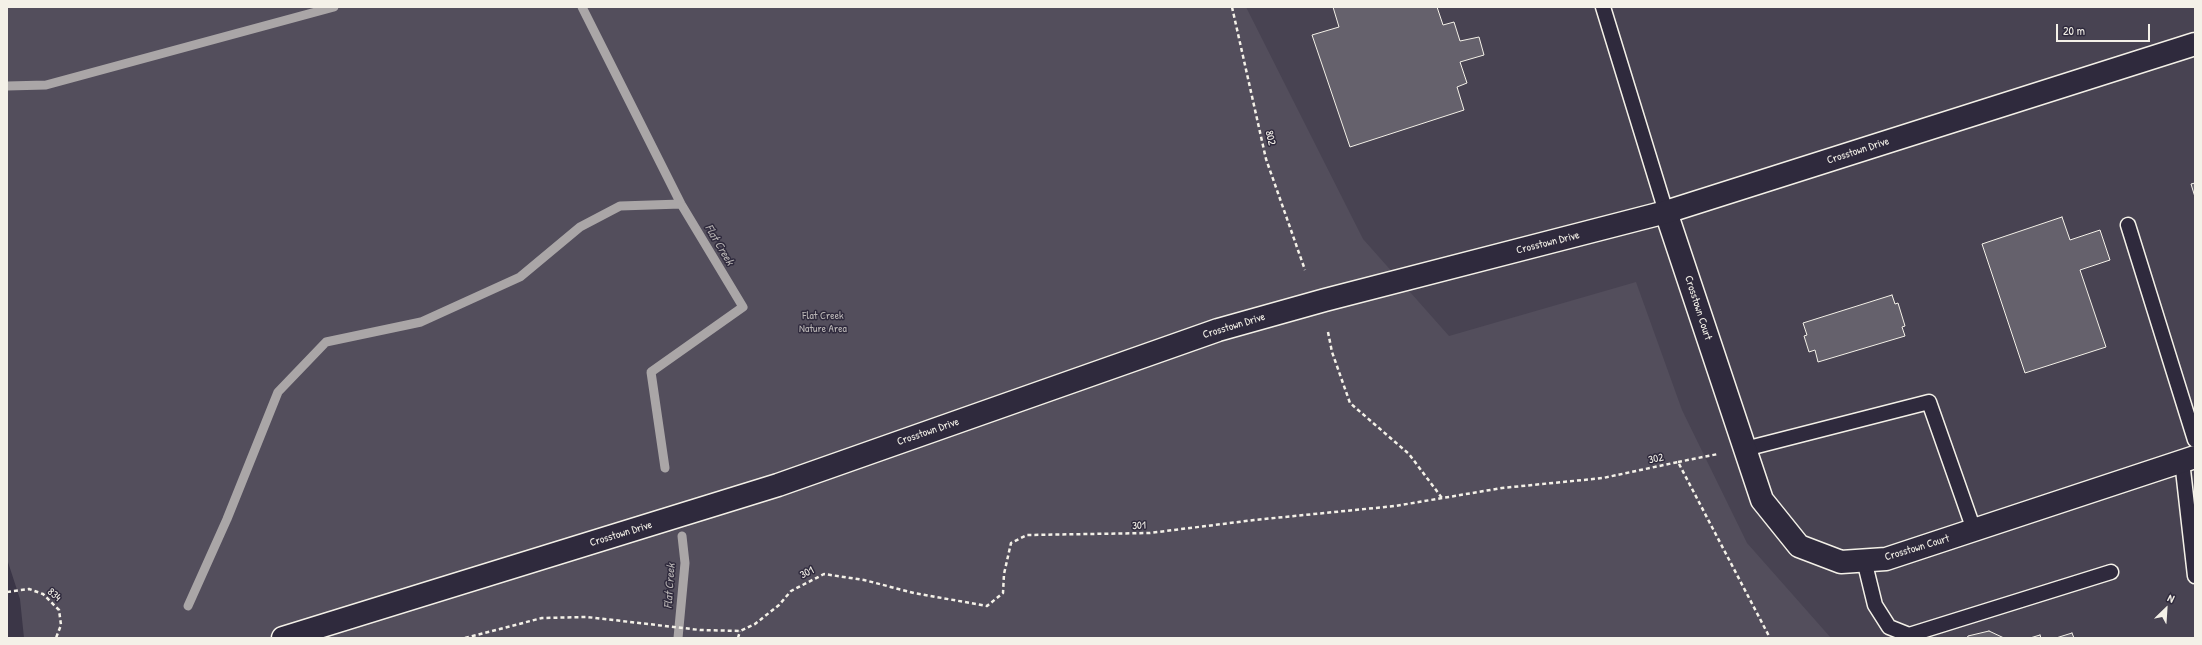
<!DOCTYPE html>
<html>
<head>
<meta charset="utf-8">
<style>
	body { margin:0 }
	#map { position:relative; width:2202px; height:645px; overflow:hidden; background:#3b3647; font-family:"Patrick Hand",sans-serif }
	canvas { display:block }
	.frame { position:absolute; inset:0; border:8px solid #f4f1e8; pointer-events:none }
	.north { position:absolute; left:2146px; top:589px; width:40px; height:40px; -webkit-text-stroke:3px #2f2a3d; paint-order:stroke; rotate:25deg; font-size:11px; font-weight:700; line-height:16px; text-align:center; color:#f4f1e8 }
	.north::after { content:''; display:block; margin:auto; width:14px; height:18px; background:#f4f1e8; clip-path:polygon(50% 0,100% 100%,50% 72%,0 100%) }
	.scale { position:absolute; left:2056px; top:24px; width:94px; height:18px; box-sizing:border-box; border:2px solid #f4f1e8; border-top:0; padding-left:5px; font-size:12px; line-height:14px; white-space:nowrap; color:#f4f1e8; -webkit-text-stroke:3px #2f2a3d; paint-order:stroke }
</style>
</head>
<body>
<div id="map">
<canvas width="2202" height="645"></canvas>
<div class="frame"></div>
<div class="north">N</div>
<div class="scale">20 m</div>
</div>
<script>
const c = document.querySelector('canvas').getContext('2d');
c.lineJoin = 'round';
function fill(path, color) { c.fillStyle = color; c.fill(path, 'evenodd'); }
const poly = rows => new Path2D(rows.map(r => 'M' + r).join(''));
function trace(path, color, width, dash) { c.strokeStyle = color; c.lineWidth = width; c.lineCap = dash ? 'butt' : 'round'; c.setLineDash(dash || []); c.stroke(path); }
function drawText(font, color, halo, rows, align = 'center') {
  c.font = font + ' "Patrick Hand",sans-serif'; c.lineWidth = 3; c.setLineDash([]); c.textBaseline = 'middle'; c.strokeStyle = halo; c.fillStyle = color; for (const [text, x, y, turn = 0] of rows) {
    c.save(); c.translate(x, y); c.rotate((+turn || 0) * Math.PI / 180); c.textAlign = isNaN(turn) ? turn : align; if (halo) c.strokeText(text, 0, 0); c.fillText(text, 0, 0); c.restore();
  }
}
fill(poly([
	[1211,7,2195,7,2195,638,1639,638,1241,343]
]), '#484352');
fill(poly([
	[7,7,1246,7,1363,239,1449,336,1636,282,1682,410,1747,543,1831,638,24,638,20,599,7,559]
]), '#534e5c');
trace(poly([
	[582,7,681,204,743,307,651,372,665,468],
	[7,86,46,85,334,7],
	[188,606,227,519,278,392,326,342,421,322,520,277,580,227,620,206,681,204],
	[678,638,685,563,682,536]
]), '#aaa6a7', 9);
const building = poly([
	[1333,7,1437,7,1443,25,1454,22,1460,41,1479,37,1484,55,1460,62,1467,83,1457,87,1464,110,1350,147,1312,35,1339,27,1333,7],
	[2195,183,2195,197,2191,184,2195,183],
	[2062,217,2070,240,2100,230,2110,260,2080,270,2106,347,2025,373,1982,244,2062,217],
	[1892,295,1895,304,1898,303,1905,326,1902,327,1905,336,1818,362,1815,350,1809,352,1804,336,1807,335,1803,323,1892,295],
	[1989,631,2004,638,1967,638,1968,636,1989,631],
	[2072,633,2074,638,2056,638,2072,633],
	[2040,635,2041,638,2030,638,2040,635]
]);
fill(building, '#65616c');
trace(building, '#f4f1e8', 1);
const lane = poly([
	[1603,7,1666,212],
	[2128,225,2195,440],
	[1745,449,1929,402,1974,530],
	[2182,461,2195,576],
	[1864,560,1875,605,1889,627,1909,635,2111,572]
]);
const street = poly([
	[1666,212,1762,500,1799,546,1841,562,1886,559,2195,457]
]);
const secondary = poly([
	[283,638,778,485,1218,330,1325,300,1666,212,2195,44]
]);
trace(lane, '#f4f1e8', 17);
trace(street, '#f4f1e8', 25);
trace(secondary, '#f4f1e8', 25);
trace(poly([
	[1232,7,1266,159,1305,270],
	[1328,332,1332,352,1350,403,1409,454,1442,498],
	[1678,462,1718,454],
	[7,592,29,589,43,594,59,610,61,625,56,638],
	[465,638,542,618,587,617,700,630,740,631,755,624,779,605,791,591,824,574,864,580,914,593,987,606,1003,593,1004,574,1011,543,1027,535,1150,533,1254,520,1395,506,1502,488,1603,478,1678,462,1770,638],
	[738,638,740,631]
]), '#f4f1e8', 2.5, [4, 3]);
trace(lane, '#2f2a3d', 14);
trace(street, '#2f2a3d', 22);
trace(secondary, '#2f2a3d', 22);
drawText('11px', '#f4f1e8', '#2f2a3d', [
	["802",1270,138,77],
	["Crosstown Drive",1858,151,-18],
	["Crosstown Drive",1548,243,-14],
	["Crosstown Court",1698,308,72],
	["Crosstown Drive",1234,326,-17],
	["Crosstown Drive",928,432,-19],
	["302",1656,459,-12],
	["301",1139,526,-2],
	["Crosstown Drive",621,534,-17],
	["Crosstown Court",1917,548,-17],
	["301",807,573,-27],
	["834",54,595,41]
]);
drawText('11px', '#bcb8b7', '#2f2a3d', [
	["Flat Creek",823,316],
	["Nature Area",823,329]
]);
drawText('italic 12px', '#b6b2b2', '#2f2a3d', [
	["Flat Creek",719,245,59],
	["Flat Creek",670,586,-86]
]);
</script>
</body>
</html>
